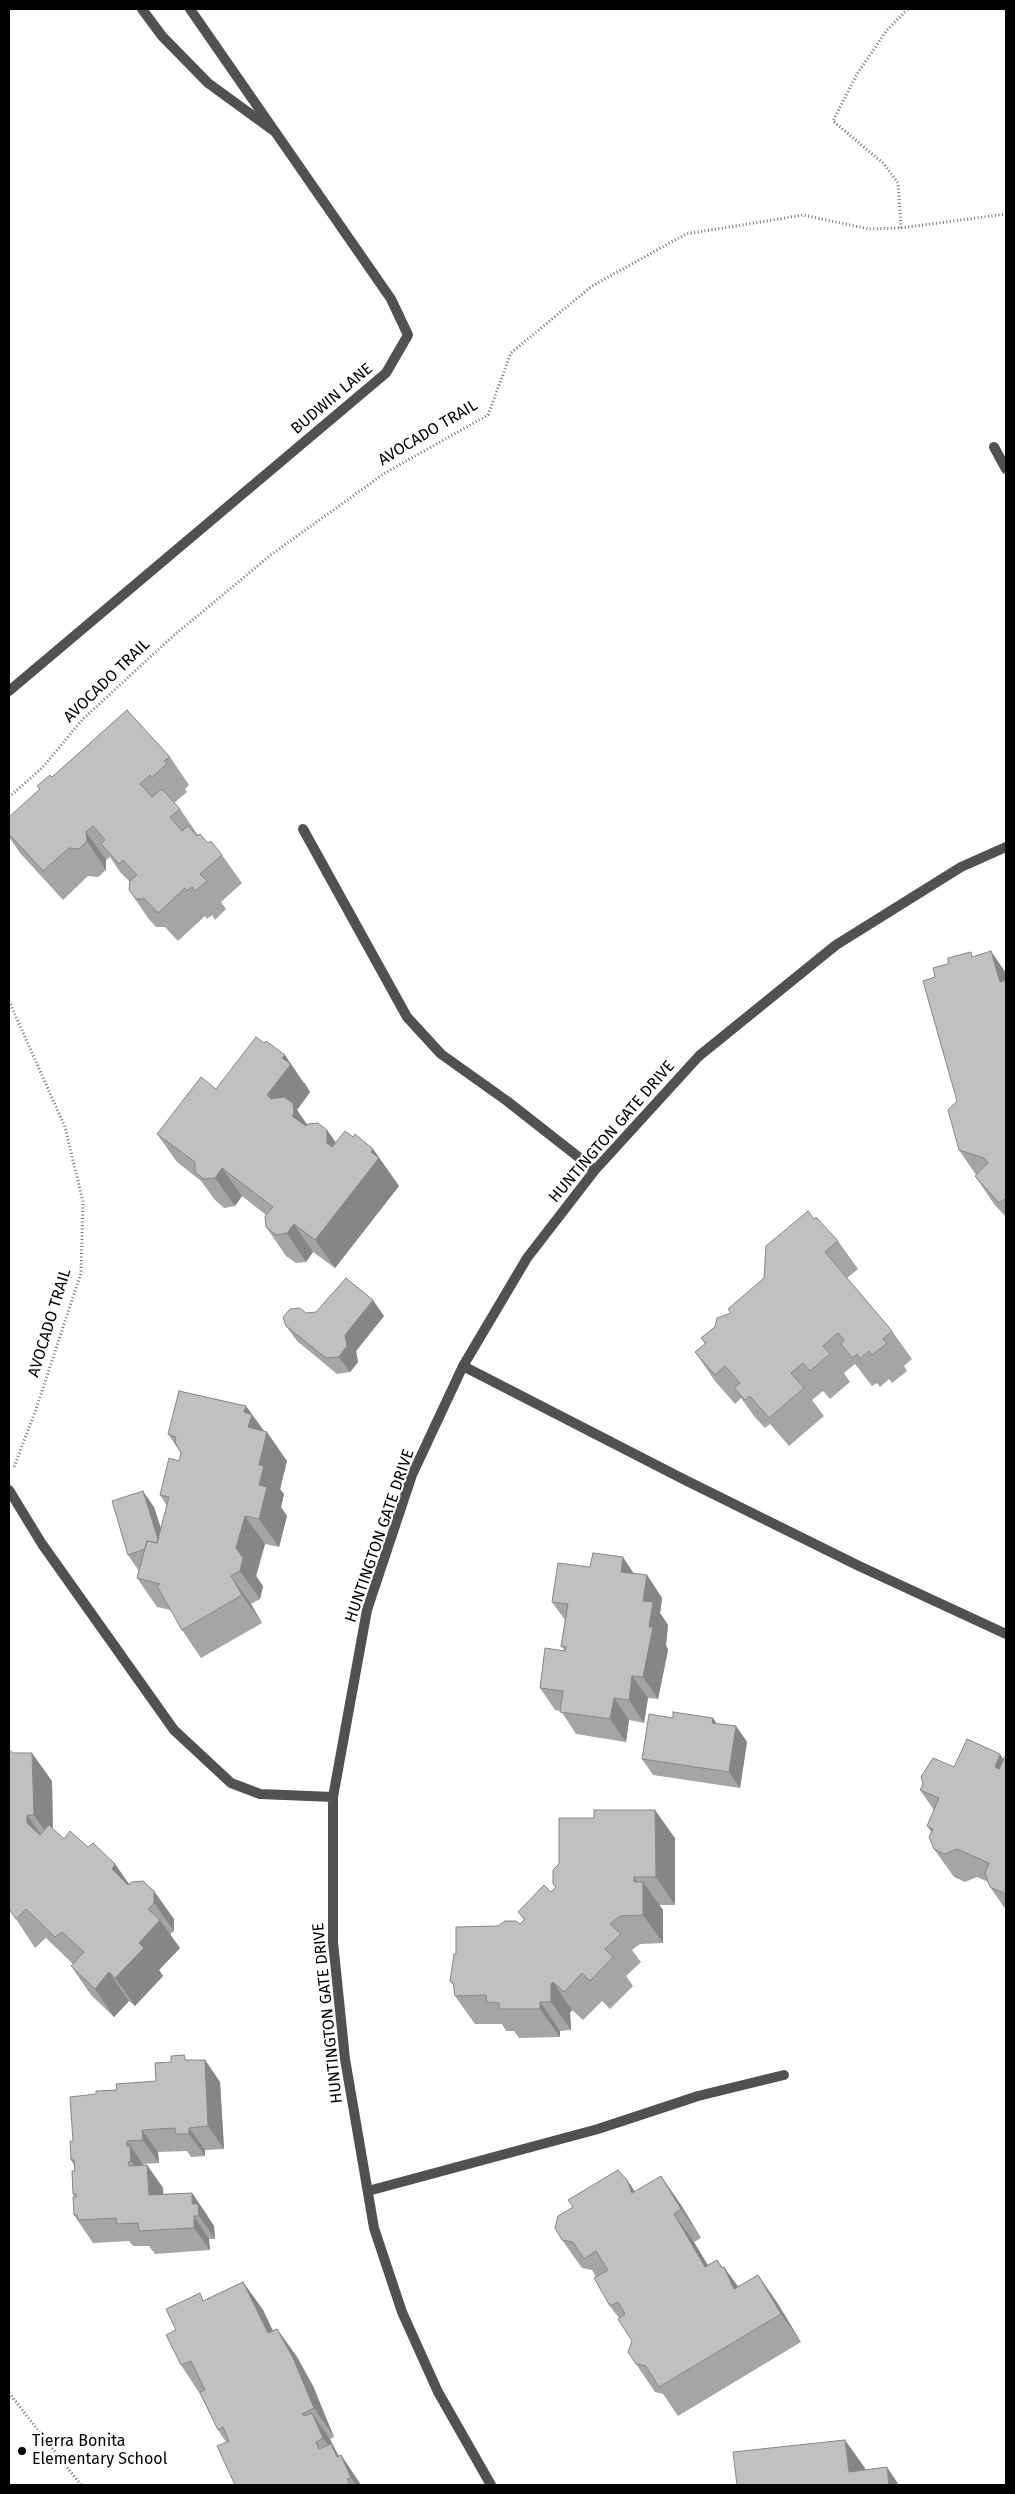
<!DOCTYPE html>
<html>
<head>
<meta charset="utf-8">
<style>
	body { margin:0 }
	#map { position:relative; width:1015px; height:2494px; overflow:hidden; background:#fff; font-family:"Fira Sans",sans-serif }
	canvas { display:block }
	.frame { position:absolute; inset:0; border:10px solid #000; pointer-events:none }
</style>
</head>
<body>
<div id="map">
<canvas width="1015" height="2494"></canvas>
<div class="frame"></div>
</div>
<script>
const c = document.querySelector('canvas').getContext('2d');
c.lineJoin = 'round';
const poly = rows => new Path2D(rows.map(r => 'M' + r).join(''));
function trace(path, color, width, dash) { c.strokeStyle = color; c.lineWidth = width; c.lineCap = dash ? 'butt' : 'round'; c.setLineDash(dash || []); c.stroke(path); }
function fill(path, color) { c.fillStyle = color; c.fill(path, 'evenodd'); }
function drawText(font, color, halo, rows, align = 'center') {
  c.font = font + ' "Fira Sans",sans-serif'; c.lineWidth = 4; c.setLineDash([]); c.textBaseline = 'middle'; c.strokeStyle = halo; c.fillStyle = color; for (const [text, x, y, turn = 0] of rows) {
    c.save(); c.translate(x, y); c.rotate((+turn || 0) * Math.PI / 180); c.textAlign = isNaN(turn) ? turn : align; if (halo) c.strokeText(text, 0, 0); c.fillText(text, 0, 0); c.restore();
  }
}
trace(poly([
	[901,228,898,183,884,164,833,121,857,74,887,30,908,9],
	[9,797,42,768,83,719,172,637,272,554,385,473,488,415,511,353,592,286,686,234,803,215,869,229,901,228,1006,214],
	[9,1001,65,1127,83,1202,81,1273,35,1412,14,1467],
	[9,2393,81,2485]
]), '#737373', 3, [1, 2.5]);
trace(poly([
	[142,9,162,36,208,83,274,131]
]), '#515151', 10);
trace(poly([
	[994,447,1006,469],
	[9,691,386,373,408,335,391,299,190,9],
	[303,829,407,1017,441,1054,507,1101,595,1170],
	[463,1366,685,1480,859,1566,1006,1634],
	[9,1490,42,1544,174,1730,231,1783,260,1794,333,1797],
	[368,2191,598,2129,698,2096,784,2075],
	[491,2485,438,2392,402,2312,374,2228,345,2059,333,1942,333,1797,367,1610,412,1475,463,1366,527,1258,595,1170,699,1056,836,945,961,867,1006,847]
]), '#515151', 10);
fill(poly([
	[170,757,189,785,185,789,187,792,174,803,180,809,198,835,222,855,242,883,221,902,226,909,215,920,212,915,207,919,205,916,178,941,165,927,156,927,148,918,129,890,130,882,120,872,110,857,106,860,106,870,98,877,88,876,63,900,20,853,9,837,9,834,52,777],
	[974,957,1006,973,1006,1217,994,1204,975,1176,976,1175,959,1150,957,1101,935,977,948,964],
	[305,1083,310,1092,297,1110,307,1124,336,1143,353,1137,373,1149,399,1186,335,1268,313,1252,306,1262,296,1263,286,1256,266,1227,266,1215,242,1196,235,1206,224,1208,215,1200,201,1181,177,1162,157,1134,216,1089],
	[814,1219,838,1241,858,1269,847,1278,892,1331,912,1359,904,1366,907,1371,892,1383,889,1379,880,1387,877,1383,872,1386,855,1364,844,1373,850,1382,830,1399,823,1391,812,1400,824,1416,789,1446,770,1424,765,1428,754,1416,741,1398,735,1404,715,1381,695,1352,705,1344,701,1338,731,1313,764,1278],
	[306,1313,384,1316,356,1351,358,1362,350,1372,337,1374,297,1341,286,1326],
	[246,1406,264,1432,287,1461,280,1489,284,1494,281,1507,287,1516,279,1547,265,1544,256,1576,263,1586,260,1599,251,1604,262,1623,201,1658,182,1630,171,1610,157,1607,137,1578,139,1570,139,1571,128,1555,154,1507,161,1529,167,1506,160,1495,179,1461,181,1453,168,1434],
	[634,1574,647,1575,662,1598,660,1613,668,1625,666,1645,668,1650,658,1699,648,1698,644,1723,629,1720,626,1742,576,1734,561,1711,555,1710,540,1688,565,1651,561,1646,565,1620,552,1602],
	[717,1724,736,1726,747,1742,740,1788,653,1775,642,1759],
	[13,1753,52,1781,53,1829,64,1839,88,1847,115,1864,129,1884,132,1882,174,1919,174,1931,170,1935,180,1948,159,1970,163,1976,135,2006,129,2001,114,2017,91,1995,71,1966,73,1964,46,1938,35,1948,16,1919],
	[1006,1754,1006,1910,990,1887,988,1882,977,1877,965,1882,954,1877,934,1849,931,1832,927,1826,934,1810,920,1790,954,1767,1004,1760],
	[594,1818,675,1838,675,1905,659,1905,663,1910,663,1943,640,1944,632,1950,641,1962,626,1976,633,1986,610,2009,602,2001,583,2020,572,2010,570,2013,571,2030,560,2031,560,2037,519,2038,514,2031,506,2031,502,2024,475,2024,455,1996,454,1986,450,1981,456,1954,498,1926,520,1924,524,1920,518,1912,551,1892,556,1888,553,1884,559,1864],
	[188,2060,205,2060,220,2082,224,2149,205,2150,205,2156,191,2157,187,2151,158,2152,159,2163,143,2164,144,2166,147,2165,163,2188,163,2194,192,2193,207,2215,208,2217,214,2226,215,2239,209,2239,210,2250,155,2254,149,2246,133,2246,129,2241,93,2243,74,2215,75,2197,73,2194,75,2171,74,2165,71,2160,73,2141,96,2094,156,2081,171,2062],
	[661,2176,681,2205,701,2238,694,2242,708,2265,717,2260,723,2268,724,2267,738,2287,758,2275,778,2304,801,2342,678,2416,663,2394,655,2392,636,2364,632,2341,619,2318,610,2306,596,2277,592,2270,582,2268,562,2240,627,2180,635,2192],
	[243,2282,263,2310,273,2331,277,2329,297,2357,313,2386,334,2437,330,2439,337,2453,339,2456,341,2455,361,2485,235,2485,226,2442,218,2430,200,2394,181,2365,176,2330,205,2300]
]), '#a5a5a5');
fill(poly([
	[86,832,106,860,106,870,87,841],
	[991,951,1006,973,1006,990,1000,982],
	[285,1055,310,1092,297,1110,312,1132,314,1142,267,1095,282,1058],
	[327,1130,347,1158,327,1143],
	[373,1149,399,1186,335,1268,315,1240],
	[222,1168,242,1196,235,1206,215,1178],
	[294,1224,313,1252,306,1262,287,1233],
	[373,1300,384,1316,356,1351,358,1362,350,1372,339,1357,345,1335],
	[246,1406,267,1435,267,1432,287,1461,280,1489,284,1494,281,1507,287,1516,279,1547,259,1519,259,1465,244,1412],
	[143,1491,154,1507,171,1560,160,1544],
	[245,1516,265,1544,256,1576,263,1586,260,1599,240,1571,236,1548],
	[623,1557,638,1580,621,1572],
	[647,1575,662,1598,660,1613,668,1625,666,1645,668,1650,658,1699,643,1677,643,1601],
	[231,1576,251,1604,262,1623,242,1595],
	[632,1676,648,1698,644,1723,629,1700],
	[614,1698,629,1720,626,1742,610,1719],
	[713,1718,724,1734,712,1723],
	[736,1726,747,1742,740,1788,729,1772],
	[32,1753,52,1781,53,1843,34,1815],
	[1000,1754,1006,1763,1006,1783,995,1767],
	[655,1810,675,1838,675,1905,656,1877],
	[27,1815,47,1843,27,1823],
	[115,1864,135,1893,112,1869],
	[634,1877,643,1890,643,1882,663,1910,663,1943,643,1915,634,1882],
	[154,1891,174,1919,174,1931,154,1903],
	[160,1920,180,1948,159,1970,163,1976,135,2006,115,1978,139,1943],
	[109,1972,129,2001,114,2017,95,1989],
	[553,1982,572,2010,570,2013,571,2030,551,2002,551,1984],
	[540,2002,560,2031,560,2037,540,2009],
	[205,2060,220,2082,224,2149,208,2126],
	[189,2128,205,2150,205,2156,189,2134],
	[142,2130,158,2152,159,2163,143,2140],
	[127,2141,146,2169,147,2184,131,2161,127,2146],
	[147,2165,163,2188,165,2218,149,2195],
	[661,2176,681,2205,701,2238,681,2209],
	[627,2180,647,2209,632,2193],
	[192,2193,207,2215,208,2217,214,2226,215,2239,199,2216,192,2204],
	[674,2214,694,2242,725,2295,705,2267],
	[194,2216,209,2239,210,2250,194,2228],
	[717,2260,727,2275,724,2267,744,2295,734,2289],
	[758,2275,778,2304,801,2342,781,2314],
	[243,2282,263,2310,287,2361,268,2333],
	[277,2329,297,2357,313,2386,334,2437,314,2408],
	[312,2413,331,2441,337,2453,344,2464,341,2455,361,2485,356,2485,323,2438],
	[845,2440,865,2468,867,2485,849,2472],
	[887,2467,899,2485,889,2485]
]), '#868686');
const building = poly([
	[127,710,170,757,164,761,167,764,152,777,150,775,140,784,152,797,162,789,180,809,170,817,182,831,188,826,197,836,200,834,208,843,211,841,222,855,200,874,207,881,195,891,192,887,187,891,185,888,158,913,145,899,136,899,129,890,130,881,137,875,123,860,119,864,101,844,105,840,93,826,86,832,87,841,79,849,69,848,43,871,9,834,9,817,40,789,37,786,50,775,52,777,127,710],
	[991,951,1000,982,1006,980,1006,1198,999,1203,975,1176,988,1163,984,1158,959,1150,948,1110,957,1101,923,981,935,977,933,968,948,964,948,958,971,952,972,957,991,951],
	[256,1037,264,1043,266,1041,285,1055,282,1058,291,1064,267,1095,271,1099,284,1097,293,1103,294,1114,292,1116,306,1126,308,1124,318,1123,327,1130,327,1143,332,1147,345,1131,353,1137,355,1134,373,1149,371,1152,379,1158,315,1240,294,1224,287,1233,276,1235,266,1227,265,1216,273,1207,222,1168,215,1178,204,1179,195,1172,195,1162,157,1134,201,1077,216,1089,256,1037],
	[808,1211,814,1219,816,1217,838,1241,825,1252,892,1331,883,1339,887,1343,872,1355,869,1351,860,1359,857,1354,852,1358,841,1344,844,1340,838,1333,823,1346,830,1354,810,1371,803,1363,791,1373,804,1388,769,1418,750,1396,745,1400,734,1388,740,1383,725,1366,715,1375,695,1352,706,1343,701,1338,715,1327,717,1318,731,1313,728,1309,764,1278,766,1246,808,1211],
	[346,1278,373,1300,345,1335,347,1346,339,1357,326,1358,286,1326,283,1317,290,1309,300,1308,306,1313,316,1312,346,1278],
	[179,1391,246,1406,244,1412,252,1415,248,1427,267,1432,259,1465,264,1466,259,1485,267,1487,259,1519,245,1516,236,1548,243,1558,240,1571,231,1576,242,1595,182,1630,157,1586,160,1584,137,1578,147,1541,157,1543,169,1497,160,1495,169,1458,179,1461,181,1453,175,1442,176,1437,168,1434,179,1391],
	[143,1491,158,1539,157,1543,147,1541,145,1549,128,1555,112,1501,143,1491],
	[593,1553,623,1557,621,1572,647,1575,643,1601,653,1602,649,1627,653,1627,643,1677,632,1676,629,1700,614,1698,610,1719,560,1712,563,1691,540,1688,545,1648,565,1651,566,1647,561,1646,568,1604,552,1602,558,1563,590,1567,593,1553],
	[673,1712,713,1718,712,1723,736,1726,729,1772,642,1759,649,1714,673,1718,673,1712],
	[967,1739,1000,1754,995,1767,999,1769,1006,1754,1006,1894,990,1887,985,1873,989,1863,957,1849,945,1854,942,1853,934,1849,929,1837,933,1829,927,1826,939,1798,920,1790,923,1784,921,1777,933,1758,954,1767,967,1739],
	[9,1749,13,1753,32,1753,34,1815,27,1815,27,1823,40,1835,49,1825,64,1839,70,1831,88,1847,93,1843,115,1864,112,1869,128,1885,132,1882,143,1881,154,1891,154,1903,148,1909,160,1920,139,1943,144,1948,115,1978,109,1972,95,1989,71,1966,84,1952,62,1932,55,1937,26,1909,16,1919,9,1909,9,1749],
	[594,1810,655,1810,656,1877,634,1877,634,1882,643,1882,643,1915,620,1916,610,1924,621,1934,605,1949,613,1957,590,1981,582,1973,564,1992,553,1982,551,1984,551,2002,540,2002,540,2009,499,2009,499,2003,487,2002,486,1995,455,1996,453,1983,450,1981,454,1954,456,1954,456,1927,498,1926,505,1921,516,1921,520,1924,525,1919,518,1912,544,1885,551,1892,556,1887,553,1884,553,1870,559,1864,559,1818,594,1818,594,1810],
	[184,2055,185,2060,205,2060,208,2126,189,2128,189,2134,176,2134,175,2128,142,2130,143,2140,127,2141,127,2146,130,2146,131,2161,128,2162,129,2166,147,2165,149,2195,192,2193,192,2204,198,2204,199,2216,194,2216,194,2228,139,2231,138,2223,117,2224,116,2218,78,2220,77,2215,74,2215,73,2197,76,2197,76,2194,73,2194,72,2171,75,2171,74,2160,71,2160,70,2141,73,2141,70,2097,96,2094,96,2091,117,2090,116,2084,156,2081,155,2063,171,2062,171,2056,184,2055],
	[618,2170,627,2180,632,2193,661,2176,681,2209,674,2214,705,2267,717,2260,722,2268,724,2267,734,2289,758,2275,781,2314,659,2387,646,2366,636,2364,628,2352,632,2341,618,2319,625,2314,618,2302,610,2306,594,2278,608,2270,596,2251,584,2259,573,2242,562,2240,555,2228,558,2216,573,2207,568,2200,618,2170],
	[243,2282,268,2333,277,2329,293,2358,314,2408,302,2414,304,2416,312,2413,323,2438,316,2442,319,2449,331,2444,337,2457,341,2455,351,2478,347,2479,350,2485,235,2485,217,2446,229,2441,223,2427,218,2430,200,2392,205,2390,191,2361,181,2365,166,2335,176,2330,166,2309,200,2293,203,2301,243,2282],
	[845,2440,849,2472,887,2467,889,2485,737,2485,733,2452,845,2440]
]);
fill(building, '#c0c0c0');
trace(building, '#868686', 1);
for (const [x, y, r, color] of [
	[22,2451,5,"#000"]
]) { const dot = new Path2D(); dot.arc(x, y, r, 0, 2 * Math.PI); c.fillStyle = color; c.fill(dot); trace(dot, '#fff', 2); }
drawText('16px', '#000', '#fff', [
	["BUDWIN LANE",332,399,-40],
	["AVOCADO TRAIL",428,433,-31],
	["AVOCADO TRAIL",107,681,-44],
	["HUNTINGTON GATE DRIVE",612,1132,-49],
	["AVOCADO TRAIL",50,1323,-73],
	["HUNTINGTON GATE DRIVE",380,1536,-71],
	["HUNTINGTON GATE DRIVE",328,2013,-96]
]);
drawText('16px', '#000', '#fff', [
	["Tierra Bonita",32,2442],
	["Elementary School",32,2460]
], 'left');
</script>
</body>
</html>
